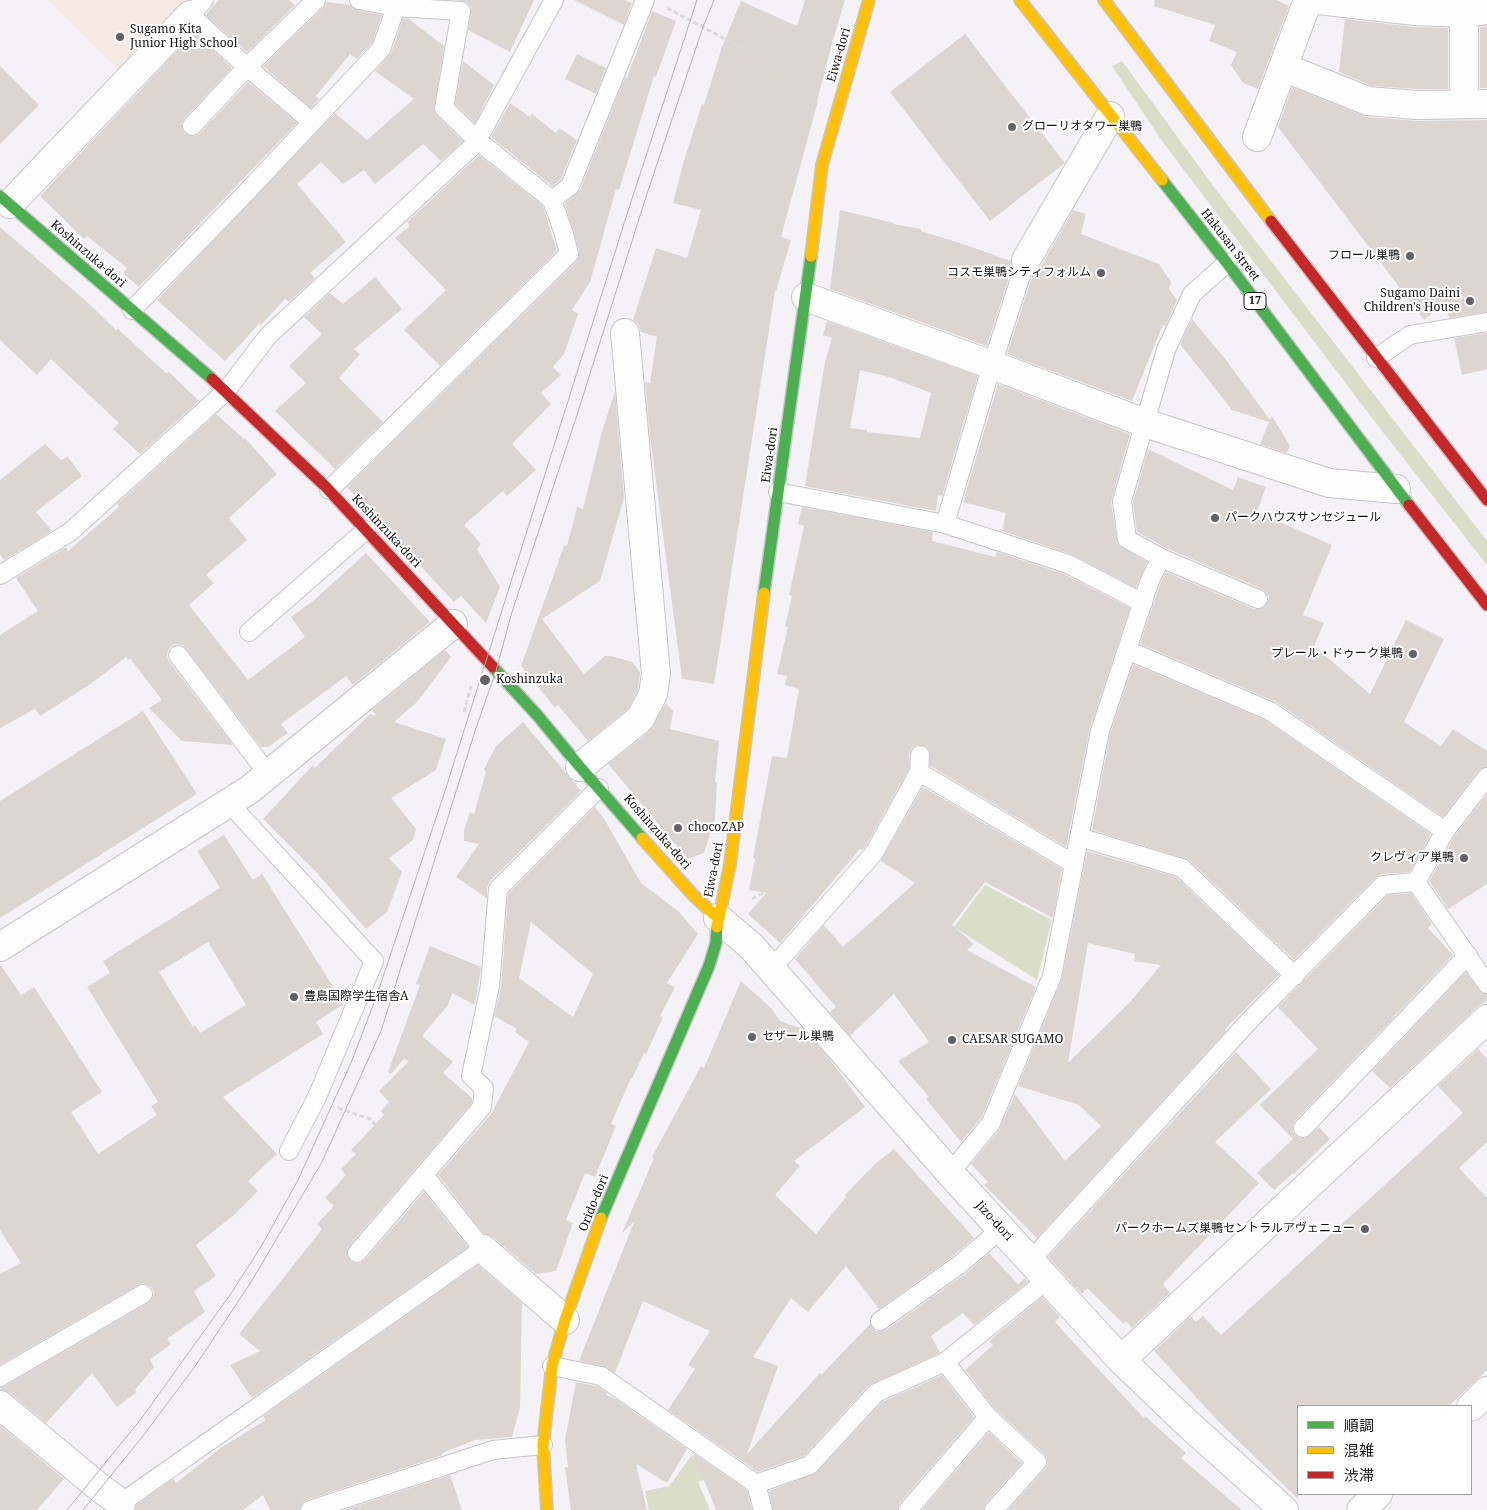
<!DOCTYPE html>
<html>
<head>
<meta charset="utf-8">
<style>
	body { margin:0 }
	#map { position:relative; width:1487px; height:1510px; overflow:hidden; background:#f4f2f7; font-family:"Noto Serif","Noto Sans JP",serif }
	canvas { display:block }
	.legend { position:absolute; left:1297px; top:1405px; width:175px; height:90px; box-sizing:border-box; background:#fff; border:1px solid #a1a1a1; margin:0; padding:6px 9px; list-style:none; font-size:15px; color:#131315 }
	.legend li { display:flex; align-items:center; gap:10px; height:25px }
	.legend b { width:25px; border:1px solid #a1a1a1 }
</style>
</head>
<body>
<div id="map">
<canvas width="1487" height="1510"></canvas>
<ul class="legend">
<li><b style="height:6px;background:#4caf50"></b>順調</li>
<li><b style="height:6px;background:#ffc107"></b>混雑</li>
<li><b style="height:6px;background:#c62828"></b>渋滞</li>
</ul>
</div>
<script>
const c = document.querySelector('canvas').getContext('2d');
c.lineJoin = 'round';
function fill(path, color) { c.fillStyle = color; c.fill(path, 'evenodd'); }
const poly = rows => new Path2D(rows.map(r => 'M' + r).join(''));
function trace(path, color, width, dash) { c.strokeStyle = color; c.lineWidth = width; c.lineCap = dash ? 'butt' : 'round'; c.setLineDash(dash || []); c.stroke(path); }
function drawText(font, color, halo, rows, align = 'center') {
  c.font = font + ' "Noto Serif","Noto Sans JP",serif'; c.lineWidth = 4; c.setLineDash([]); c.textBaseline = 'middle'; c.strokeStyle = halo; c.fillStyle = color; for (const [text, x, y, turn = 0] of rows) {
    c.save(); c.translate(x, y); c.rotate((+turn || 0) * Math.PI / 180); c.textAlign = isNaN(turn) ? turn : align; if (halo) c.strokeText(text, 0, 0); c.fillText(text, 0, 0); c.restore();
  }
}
fill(poly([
	[47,0,189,0,122,73]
]), '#f5ebe4');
fill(poly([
	[1122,61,1217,191,1487,541,1487,565,1382,431,1162,141,1112,66],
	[985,885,1052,920,1037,980,954,927],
	[692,1455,721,1472,698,1482,710,1510,649,1510,645,1491,669,1486]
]), '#daddc7');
fill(poly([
	[219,0,289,0,295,5,247,52,205,15],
	[455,0,534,0,510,52,468,30,471,13,471,7,467,2],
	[574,0,625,0,632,3,624,25],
	[805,0,845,0,833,40,817,101,818,101,781,237,791,240,776,291,775,291,714,684,682,679,650,436,645,382,650,383,657,337,641,332,638,324,633,320,656,248,687,258,701,210,673,203,683,164,702,104,704,105,722,47,741,1,797,26],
	[1155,0,1276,0,1289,6,1258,89,1243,83,1231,65,1237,52,1209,41,1215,25,1154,6],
	[326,2,350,5,357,10,382,15,372,43,357,59,350,54,316,96,319,99,311,108,263,66,323,8],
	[652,11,676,21,656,77,654,76,619,190,616,189,590,282,572,310,578,314,564,354,553,367,561,375,541,393,551,404,512,444,536,470,507,496,503,491,464,525,481,544,477,549,500,587,486,623,461,596,454,602,347,487,577,261,579,256,579,251,565,204,580,190,625,77,627,78],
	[403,18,411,19,410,20,444,46,434,111,437,116,463,141,441,161,423,144,375,184,364,170,343,184,321,162,297,184,346,242,310,273,315,278,289,302,285,299,261,325,260,323,225,361,157,300,335,113,367,140,414,99,375,71,391,53],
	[1345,19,1413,27,1448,28,1448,89,1417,89,1372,86,1339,72],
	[1487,26,1487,88,1480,88,1480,27],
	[194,33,232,68,184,119,182,123,182,129,185,134,195,136,200,133,248,82,297,123,139,287,123,273,127,268,87,236,84,239,40,196],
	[965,34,1065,163,990,221,890,92],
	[577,54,606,68,596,94,565,79],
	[463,61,494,85,475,123,455,104],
	[0,66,39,105,0,144],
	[1292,87,1367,117,1416,121,1487,120,1487,312,1449,318,1446,303,1424,320,1278,127],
	[510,103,530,117,532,114,556,133,559,128,577,140,561,179,552,186,491,137],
	[479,155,543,206,557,251,440,366,404,330,446,290,395,238,410,226,407,222],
	[840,210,894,223,893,224,921,229,921,231,966,245,1011,261,1012,268,987,346,830,289],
	[1073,210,1086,214,1081,234,1159,264,1171,282,1169,289,1177,300,1165,327,1163,324,1132,401,1007,354,1033,274,1040,268],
	[0,227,85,300,116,330,118,329,167,374,169,372,199,401,140,454,113,429,119,423,51,359,37,375,0,340],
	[375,277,402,309,354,349,360,354,339,378,383,422,335,469,275,411,306,383,289,366,322,334,304,317,330,293,343,304],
	[1192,319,1226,360,1270,420,1272,416,1290,446,1287,453,1260,444,1269,422,1232,410,1180,344],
	[827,321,978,376,942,496,938,495,936,511,805,486,825,362,832,338,823,335],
	[860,370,889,377,931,393,920,438,867,432,867,430,850,428],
	[1487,333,1487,369,1462,375,1454,338],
	[998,384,1130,434,1111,502,1118,545,1147,562,1136,588,1071,554,1002,531,1006,513,963,502],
	[615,391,624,498,600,581,542,619,584,674,605,656,611,656,632,662,640,672,638,689,628,709,588,741,558,705,555,708,521,666,564,546,567,546,577,507,583,509,601,435],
	[216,414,244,439,245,438,277,474,229,518,247,540,206,575,214,583,189,605,248,680,305,637,291,617,314,600,366,553,430,622,353,685,346,676,281,724,288,733,268,747,261,747,186,649,183,645,177,644,172,646,168,650,167,656,169,661,233,745,182,741,149,708,162,700,130,658,128,660,126,657,89,685,40,716,35,709,0,728,0,635,38,611,16,578,66,547,68,551,119,507,117,504],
	[45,444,61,460,68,457,82,476,36,512,52,531,4,560,0,554,0,480],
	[1148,449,1233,490,1238,477,1266,487,1257,512,1332,545,1303,615,1324,623,1314,646,1370,694,1406,620,1444,639,1404,722,1441,746,1453,729,1487,751,1487,767,1479,770,1443,817,1276,702,1140,644,1160,584,1166,572,1254,609,1260,609,1265,607,1269,598,1267,593,1262,589,1166,548,1137,532,1133,502],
	[802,507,933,532,932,541,995,557,997,552,1064,574,1130,608,1090,728,1066,847,930,766,929,750,925,746,916,745,911,749,909,754,909,769,865,847,862,850,860,849,780,943,748,914,766,893,749,890,755,859,753,858,772,756,787,758,799,689,785,685,787,676,777,674,788,627,785,626,792,596,789,595,804,526,798,524],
	[445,650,451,657,417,702,394,722,446,739,436,770,391,798,416,829,413,840,389,858,402,872,387,912,366,929,316,872,263,819,313,765,315,768,370,714,377,716,372,710],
	[1133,664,1265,720,1431,834,1410,872,1382,874,1375,878,1294,960,1189,860,1092,830,1110,734],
	[666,703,673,711,670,729,719,741,715,782,717,782,715,819,704,853,688,859,608,764,650,731],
	[143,711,197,794,0,918,0,801],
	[523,722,581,791,490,881,487,888,487,898,456,877,479,844,464,841,464,830,470,812,474,814,486,772,484,769,496,746],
	[923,787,1062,869,1053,918,985,882,952,925,974,944,967,950,1036,987,982,1117,961,1142,926,1099,929,1097,898,1061,929,1042,894,994,850,1036,829,1012,836,1007,795,959,824,925,843,947,915,883,881,861],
	[1487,794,1487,884,1448,909,1429,881,1454,837],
	[595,807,603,817,641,883,679,912,698,934,667,983,675,987,660,1016,663,1017,646,1054,644,1053,632,1079,631,1078,611,1124,616,1126,595,1177,585,1173,566,1220,573,1223,556,1271,536,1274,493,1237,484,1234,438,1175,491,1114,529,1042,515,1032,517,1029,494,1016,501,987,508,894],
	[531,922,593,974,573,1017,519,978],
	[224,835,253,880,262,874,344,1004,316,1022,323,1034,223,1097,277,1154,248,1181,258,1191,234,1215,196,1245,216,1276,194,1291,205,1312,167,1339,171,1344,150,1360,154,1367,135,1390,137,1392,117,1407,92,1373,46,1423,10,1393,0,1390,0,1388,5,1386,148,1303,152,1299,154,1293,152,1288,148,1285,142,1283,138,1285,0,1365,0,1274,21,1263,0,1230,0,964,21,995,34,987,102,1092,71,1112,98,1154,157,1115,151,1106,158,1102,87,987,110,973,103,961,220,888,197,851],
	[208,942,246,1005,200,1033,195,1025,193,1027,159,972],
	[1087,851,1176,877,1279,975,1225,1029,1226,1031,1037,1238,984,1185,988,1182,971,1164,999,1130,1015,1094,1065,1161,1101,1126,1079,1105,1018,1086,1062,978],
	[1088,943,1135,954,1134,961,1161,965,1130,1002,1068,1063],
	[1411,893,1432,924,1428,928,1453,955,1295,1121,1293,1125,1293,1131,1295,1135,1300,1138,1306,1138,1319,1127,1330,1139,1294,1174,1293,1173,1274,1190,1257,1173,1293,1139,1260,1105,1318,1049,1278,1007,1388,895],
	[430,946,481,967,475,1005,452,993,448,1005,422,1036,453,1062,443,1073,472,1098,472,1103,349,1246,347,1251,347,1256,350,1261,355,1263,360,1263,365,1260,424,1192,468,1247,252,1398,230,1365,260,1351,239,1334,322,1229,317,1224,334,1206,325,1198,346,1175,341,1169,356,1154,351,1150,384,1115,381,1111,389,1102,379,1091,409,1061,404,1059,391,1074,388,1072,420,985,416,984],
	[1466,972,1479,990,1487,994,1487,1000,1476,1008,1390,1088,1372,1071],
	[741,981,772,1009,780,1021,803,1029,828,1057,865,1107,794,1161,800,1166,775,1195,816,1234,846,1197,845,1195,875,1164,894,1149,974,1238,952,1257,879,1309,846,1266,808,1312,791,1298,753,1357,778,1366,747,1454,820,1373,822,1374,870,1324,876,1331,881,1331,886,1330,965,1274,989,1253,1018,1284,1025,1278,1028,1282,974,1325,963,1313,931,1336,940,1353,868,1386,804,1456,758,1472,668,1410,695,1369,688,1365,710,1331,643,1301,615,1373,603,1366,579,1361,634,1222,622,1233,654,1158,652,1157,701,1066,704,1068],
	[1478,1049,1487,1059,1487,1142,1459,1168,1487,1198,1487,1370,1449,1406,1298,1406,1298,1499,1218,1421,1154,1351,1191,1316,1196,1322,1203,1316,1221,1335,1463,1113,1438,1086],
	[1236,1052,1271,1089,1215,1142,1259,1183,1163,1284,1170,1293,1132,1328,1126,1321,1124,1324,1087,1288,1082,1294,1048,1257],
	[478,1265,522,1303,520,1407,512,1437,475,1440,442,1453,443,1455,307,1500,302,1503,300,1510,270,1510,263,1495,243,1510,135,1510,136,1505,173,1479,176,1483,222,1447,266,1420,263,1416],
	[1042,1297,1060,1317,1055,1322,1075,1344,1144,1418,1145,1416,1186,1453,1181,1458,1242,1510,1008,1510,1045,1469,1047,1465,1047,1459,1044,1454,996,1410,965,1370,993,1345,989,1341],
	[942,1375,974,1417,900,1503,898,1510,773,1510,769,1491,817,1472,882,1402],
	[576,1382,597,1386,607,1393,606,1395,616,1399,687,1449,667,1483,636,1464,647,1510,571,1510,565,1467,568,1467,565,1440],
	[0,1425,64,1479,37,1510,0,1510],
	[989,1432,1022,1463,986,1503,984,1510,922,1510],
	[693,1453,747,1490,752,1510,716,1510],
	[450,1475,462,1510,344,1510]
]), '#ddd6d0');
const lane = poly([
	[204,0,190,15,247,67,312,122],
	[192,126,247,67,316,0],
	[552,200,570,186,645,0],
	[1227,263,1192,294,1166,350,1122,501,1127,539,1161,558,1258,599],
	[132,310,242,197,381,49,396,7],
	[1376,358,1410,335,1487,322],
	[329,490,569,254,564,234,552,200,477,140,444,108,461,11,396,7,359,0],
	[778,492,945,524,1068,564,1143,603],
	[945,524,992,365,1026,260],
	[0,575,70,532,226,391,268,336,475,144,554,0],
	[249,632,366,530],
	[1127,650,1270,711,1445,831],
	[178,655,268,774],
	[919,772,1074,864],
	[229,803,374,961,317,1097,289,1151],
	[1079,837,1182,868,1295,976],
	[1416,882,1487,984],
	[769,968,783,956,874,853,919,772,920,755],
	[1303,1128,1468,955],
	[950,1173,991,1123,1052,976,1100,731,1150,580,1161,558],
	[357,1253,482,1107,484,1088,471,1076,490,986,498,889,599,788],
	[1030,1261,1250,1020,1383,885,1416,882,1445,831,1487,777],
	[880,1321,959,1265,1001,1229],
	[945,1362,988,1417,1037,1462,994,1510],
	[552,1366,601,1376,756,1484,763,1510],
	[0,1377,143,1294],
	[756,1484,810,1465,876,1393,945,1362,1047,1280],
	[115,1510,121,1503,483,1249,424,1175],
	[310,1510,493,1450,543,1445],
	[908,1510,988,1417]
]);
const street = poly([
	[1318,0,1415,11,1464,13,1487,10],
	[1464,0,1464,104],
	[1283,67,1368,101,1416,105,1487,104],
	[1257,137,1308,0],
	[10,204,190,15],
	[1026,260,1110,116],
	[806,297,992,365,1145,423,1329,483,1396,489],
	[580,767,640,719,653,694,656,674,625,333],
	[718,918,751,946,950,1173,1121,1360,1189,1425,1284,1510],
	[0,947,249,790,453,624],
	[483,1249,565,1320],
	[1121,1360,1487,1019],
	[0,1405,100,1488,121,1503],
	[1471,1407,1487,1391],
	[1361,1510,1378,1494]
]);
const fast = poly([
	[1162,180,1227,263,1409,505],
	[0,196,212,379],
	[764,593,811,256],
	[493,667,538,716,580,767,642,838],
	[601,1218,709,966,716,943,717,927]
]);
const slow = poly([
	[1020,0,1162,180],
	[1104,0,1271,221],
	[811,256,822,165,869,0],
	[642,838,694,896,718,918],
	[717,927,730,865,764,593],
	[547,1510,543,1445,552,1366,565,1320,601,1218]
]);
const jam = poly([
	[1271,221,1487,500],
	[212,379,325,486,493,667],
	[1409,505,1487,605]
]);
trace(lane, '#c6c5c9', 20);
trace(street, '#c6c5c9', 30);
trace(fast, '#c6c5c9', 14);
trace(slow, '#c6c5c9', 14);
trace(jam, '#c6c5c9', 14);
trace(poly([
	[667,8,814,86],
	[464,712,471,686],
	[752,899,765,892,788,859],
	[338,1108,370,1119,408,1159]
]), '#dad9da', 3, [5, 2.5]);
trace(lane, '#fdfdfe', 18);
trace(street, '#fdfdfe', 28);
trace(fast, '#4caf50', 11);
trace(slow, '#ffc107', 11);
trace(jam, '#c62828', 11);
trace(poly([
	[67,1510,141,1419,230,1295,262,1245,298,1180,351,1063,377,995,444,794,628,211,697,0],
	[83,1510,143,1436,196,1365,251,1282,322,1162,381,1031,476,728,496,671,512,612,576,418,646,197,703,27,714,0]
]), '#b5b5b6', 1);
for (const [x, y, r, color] of [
	[120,37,5,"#626164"],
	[1012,127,5,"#626164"],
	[1410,256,5,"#626164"],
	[1101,273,5,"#626164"],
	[1470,301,5,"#626164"],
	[1215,518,5,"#626164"],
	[1413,654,5,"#626164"],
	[485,680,6,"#626164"],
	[678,828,5,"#626164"],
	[1464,858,5,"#626164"],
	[294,997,5,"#626164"],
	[752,1037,5,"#626164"],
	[952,1040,5,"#626164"],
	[1365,1229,5,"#626164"]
]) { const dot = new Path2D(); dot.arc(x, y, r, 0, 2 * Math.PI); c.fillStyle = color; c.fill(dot); trace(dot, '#fff', 2); }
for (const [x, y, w] of [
	[1255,301,22]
]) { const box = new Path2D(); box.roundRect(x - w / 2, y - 8.5, w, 17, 4); c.fillStyle = '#fff'; c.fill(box); trace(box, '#131315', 1); }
drawText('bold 11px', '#131315', null, [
	["17",1255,301]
]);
drawText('12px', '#131315', '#fff', [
	["Sugamo Kita",130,30],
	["Junior High School",130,44],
	["グローリオタワー巣鴨",1022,127],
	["フロール巣鴨",1400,256,"right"],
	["コスモ巣鴨シティフォルム",1091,273,"right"],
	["Sugamo Daini",1460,294,"right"],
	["Children's House",1460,308,"right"],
	["パークハウスサンセジュール",1225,518],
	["プレール・ドゥーク巣鴨",1403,654,"right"],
	["Koshinzuka",496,680],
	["chocoZAP",688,828],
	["クレヴィア巣鴨",1454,858,"right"],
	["豊島国際学生宿舎A",304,997],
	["セザール巣鴨",762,1037],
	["CAESAR SUGAMO",962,1040],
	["パークホームズ巣鴨セントラルアヴェニュー",1355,1229,"right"]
], 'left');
drawText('12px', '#131315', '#fff', [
	["Eiwa-dori",839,55,-74],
	["Hakusan Street",1230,245,52],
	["Koshinzuka-dori",88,254,41],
	["Eiwa-dori",770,455,-82],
	["Koshinzuka-dori",386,531,47],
	["Koshinzuka-dori",657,832,49],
	["Eiwa-dori",714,870,-79],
	["Orido-dori",594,1203,-68],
	["Jizo-dori",994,1221,48]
]);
</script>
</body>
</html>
